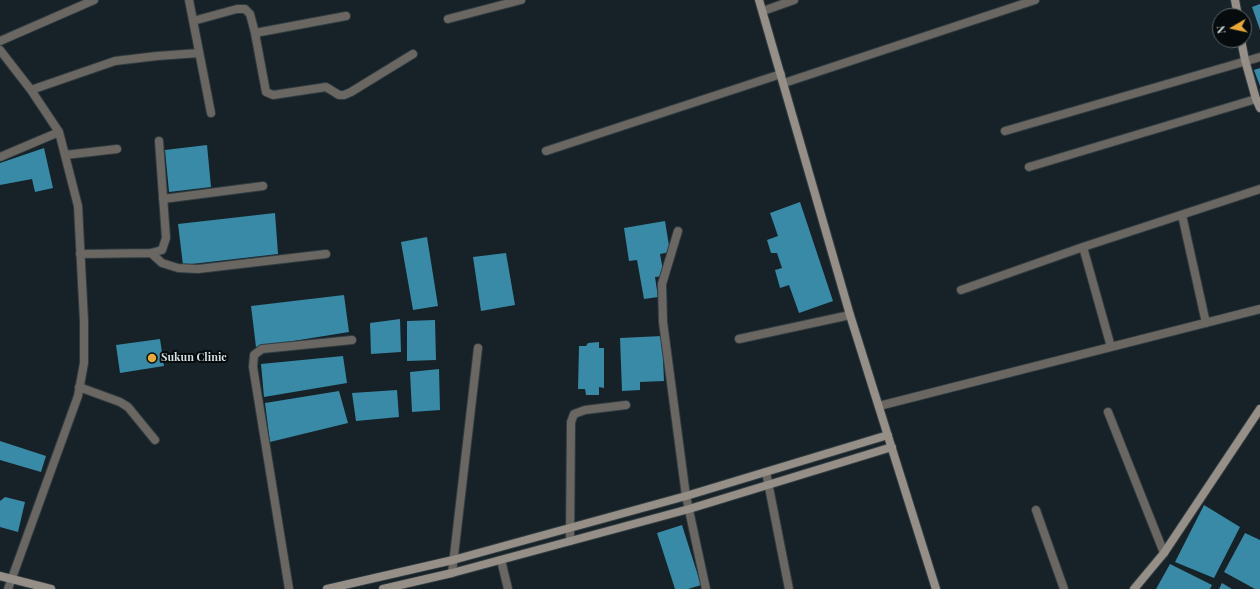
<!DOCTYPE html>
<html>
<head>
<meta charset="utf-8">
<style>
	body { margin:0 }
	#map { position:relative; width:1260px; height:589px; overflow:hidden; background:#162227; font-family:"Playfair Display",serif }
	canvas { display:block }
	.north { position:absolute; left:1212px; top:8px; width:40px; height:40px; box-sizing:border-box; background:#060b0d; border:1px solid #5a6062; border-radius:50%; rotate:261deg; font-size:11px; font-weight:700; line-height:16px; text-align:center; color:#d7dfe2 }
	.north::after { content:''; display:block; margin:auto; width:14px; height:18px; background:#eaaa38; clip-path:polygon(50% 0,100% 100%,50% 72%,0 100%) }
</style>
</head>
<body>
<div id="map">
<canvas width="1260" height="589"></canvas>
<div class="north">N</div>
</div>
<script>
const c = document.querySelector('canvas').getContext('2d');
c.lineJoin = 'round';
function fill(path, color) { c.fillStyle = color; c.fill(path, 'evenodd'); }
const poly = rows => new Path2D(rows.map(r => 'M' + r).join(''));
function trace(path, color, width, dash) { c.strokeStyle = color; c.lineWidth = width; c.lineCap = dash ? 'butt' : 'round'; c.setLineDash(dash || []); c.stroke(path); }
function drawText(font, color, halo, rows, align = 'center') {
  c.font = font + ' "Playfair Display",serif'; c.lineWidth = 4; c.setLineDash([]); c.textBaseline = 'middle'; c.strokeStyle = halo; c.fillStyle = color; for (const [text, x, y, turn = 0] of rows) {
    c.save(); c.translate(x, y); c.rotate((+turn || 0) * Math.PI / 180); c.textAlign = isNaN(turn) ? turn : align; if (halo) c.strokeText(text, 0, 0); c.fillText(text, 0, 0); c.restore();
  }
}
fill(poly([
	[1260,4,1260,30,1252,7],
	[1260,68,1260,86,1254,70],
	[207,145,211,187,169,192,165,150],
	[44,148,53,188,35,192,32,179,0,185,0,163],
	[800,202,833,301,799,313,789,285,780,288,775,270,782,268,777,253,771,253,767,240,778,236,770,213],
	[275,213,278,254,183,265,178,224],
	[665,221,670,252,660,254,664,276,655,277,658,297,644,299,637,260,629,261,624,228],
	[427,237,438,306,413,310,401,242],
	[506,253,515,305,481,311,473,257],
	[344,295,349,332,256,347,251,306],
	[400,319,401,352,371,354,370,323],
	[435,320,436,360,407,361,407,321],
	[662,336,664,381,640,382,640,390,622,391,620,338],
	[160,339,164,366,120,373,116,345],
	[599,342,599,348,604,348,604,388,599,387,599,395,586,395,585,389,578,389,579,346,586,346,588,343],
	[343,356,347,383,264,397,261,364],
	[439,369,440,410,412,412,410,372],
	[397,390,399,417,356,421,352,393],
	[339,391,348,423,270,442,265,403],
	[0,441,46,456,41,472,0,460],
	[5,497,25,502,18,532,0,527,0,501],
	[1204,505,1240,527,1214,578,1175,562],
	[682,525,701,585,688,589,675,589,657,533],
	[1245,533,1260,540,1260,589,1255,589,1224,572],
	[1170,564,1212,585,1210,589,1156,589],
	[1222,583,1232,589,1219,589]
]), '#388aa6');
const lane = poly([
	[546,151,781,74]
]);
const street = poly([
	[189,0,211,113],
	[763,11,794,0],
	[448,19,521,0],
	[193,21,237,9,245,9,250,14,255,33,266,92,273,95,326,87,339,95,344,95,351,92,413,54],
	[255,33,346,16],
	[0,41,94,0],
	[0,50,31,90,59,132,78,206,84,321,84,363,78,396,8,589],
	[784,83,1035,0],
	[31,90,115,61,157,56,199,53],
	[1005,131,1260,57],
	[65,155,117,149],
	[0,157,59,132],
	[1029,167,1256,99],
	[163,199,263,186],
	[1182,215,1206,323],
	[678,231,662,284,663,322,686,496,706,589],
	[1083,247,1111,347],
	[151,253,162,263,178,268,198,269,326,254],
	[80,254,151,253,162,250,166,238,159,141],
	[961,290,1083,247,1260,189],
	[739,339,850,315],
	[79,387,120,402,128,407,155,440],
	[879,406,1260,309],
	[1108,412,1164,553],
	[766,472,789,589],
	[1036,510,1064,589],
	[570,541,571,422,574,414,585,410,626,405],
	[501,560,508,589],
	[452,573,478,348],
	[289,589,253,367,254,355,262,349,352,340]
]);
const secondary = poly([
	[759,0,850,315,936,589],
	[1235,0,1238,16],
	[1241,40,1245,60,1256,99,1260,108],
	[0,576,51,589],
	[327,589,453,560,686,496,888,435],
	[383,589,452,573,689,509,892,447],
	[1134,589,1164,553,1260,409]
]);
trace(lane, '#313c41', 10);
trace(street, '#313c41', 10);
trace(secondary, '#313c41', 10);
trace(lane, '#6a6762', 8);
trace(street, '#6a6762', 8);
trace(secondary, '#958f87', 8);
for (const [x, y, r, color] of [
	[152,358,5,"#eaaa38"]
]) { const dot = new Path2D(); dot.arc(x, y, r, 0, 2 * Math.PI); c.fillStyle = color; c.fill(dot); trace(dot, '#060b0d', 1.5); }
drawText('bold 11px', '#d7dfe2', '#060b0d', [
	["Sukun Clinic",161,358]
], 'left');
</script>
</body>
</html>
